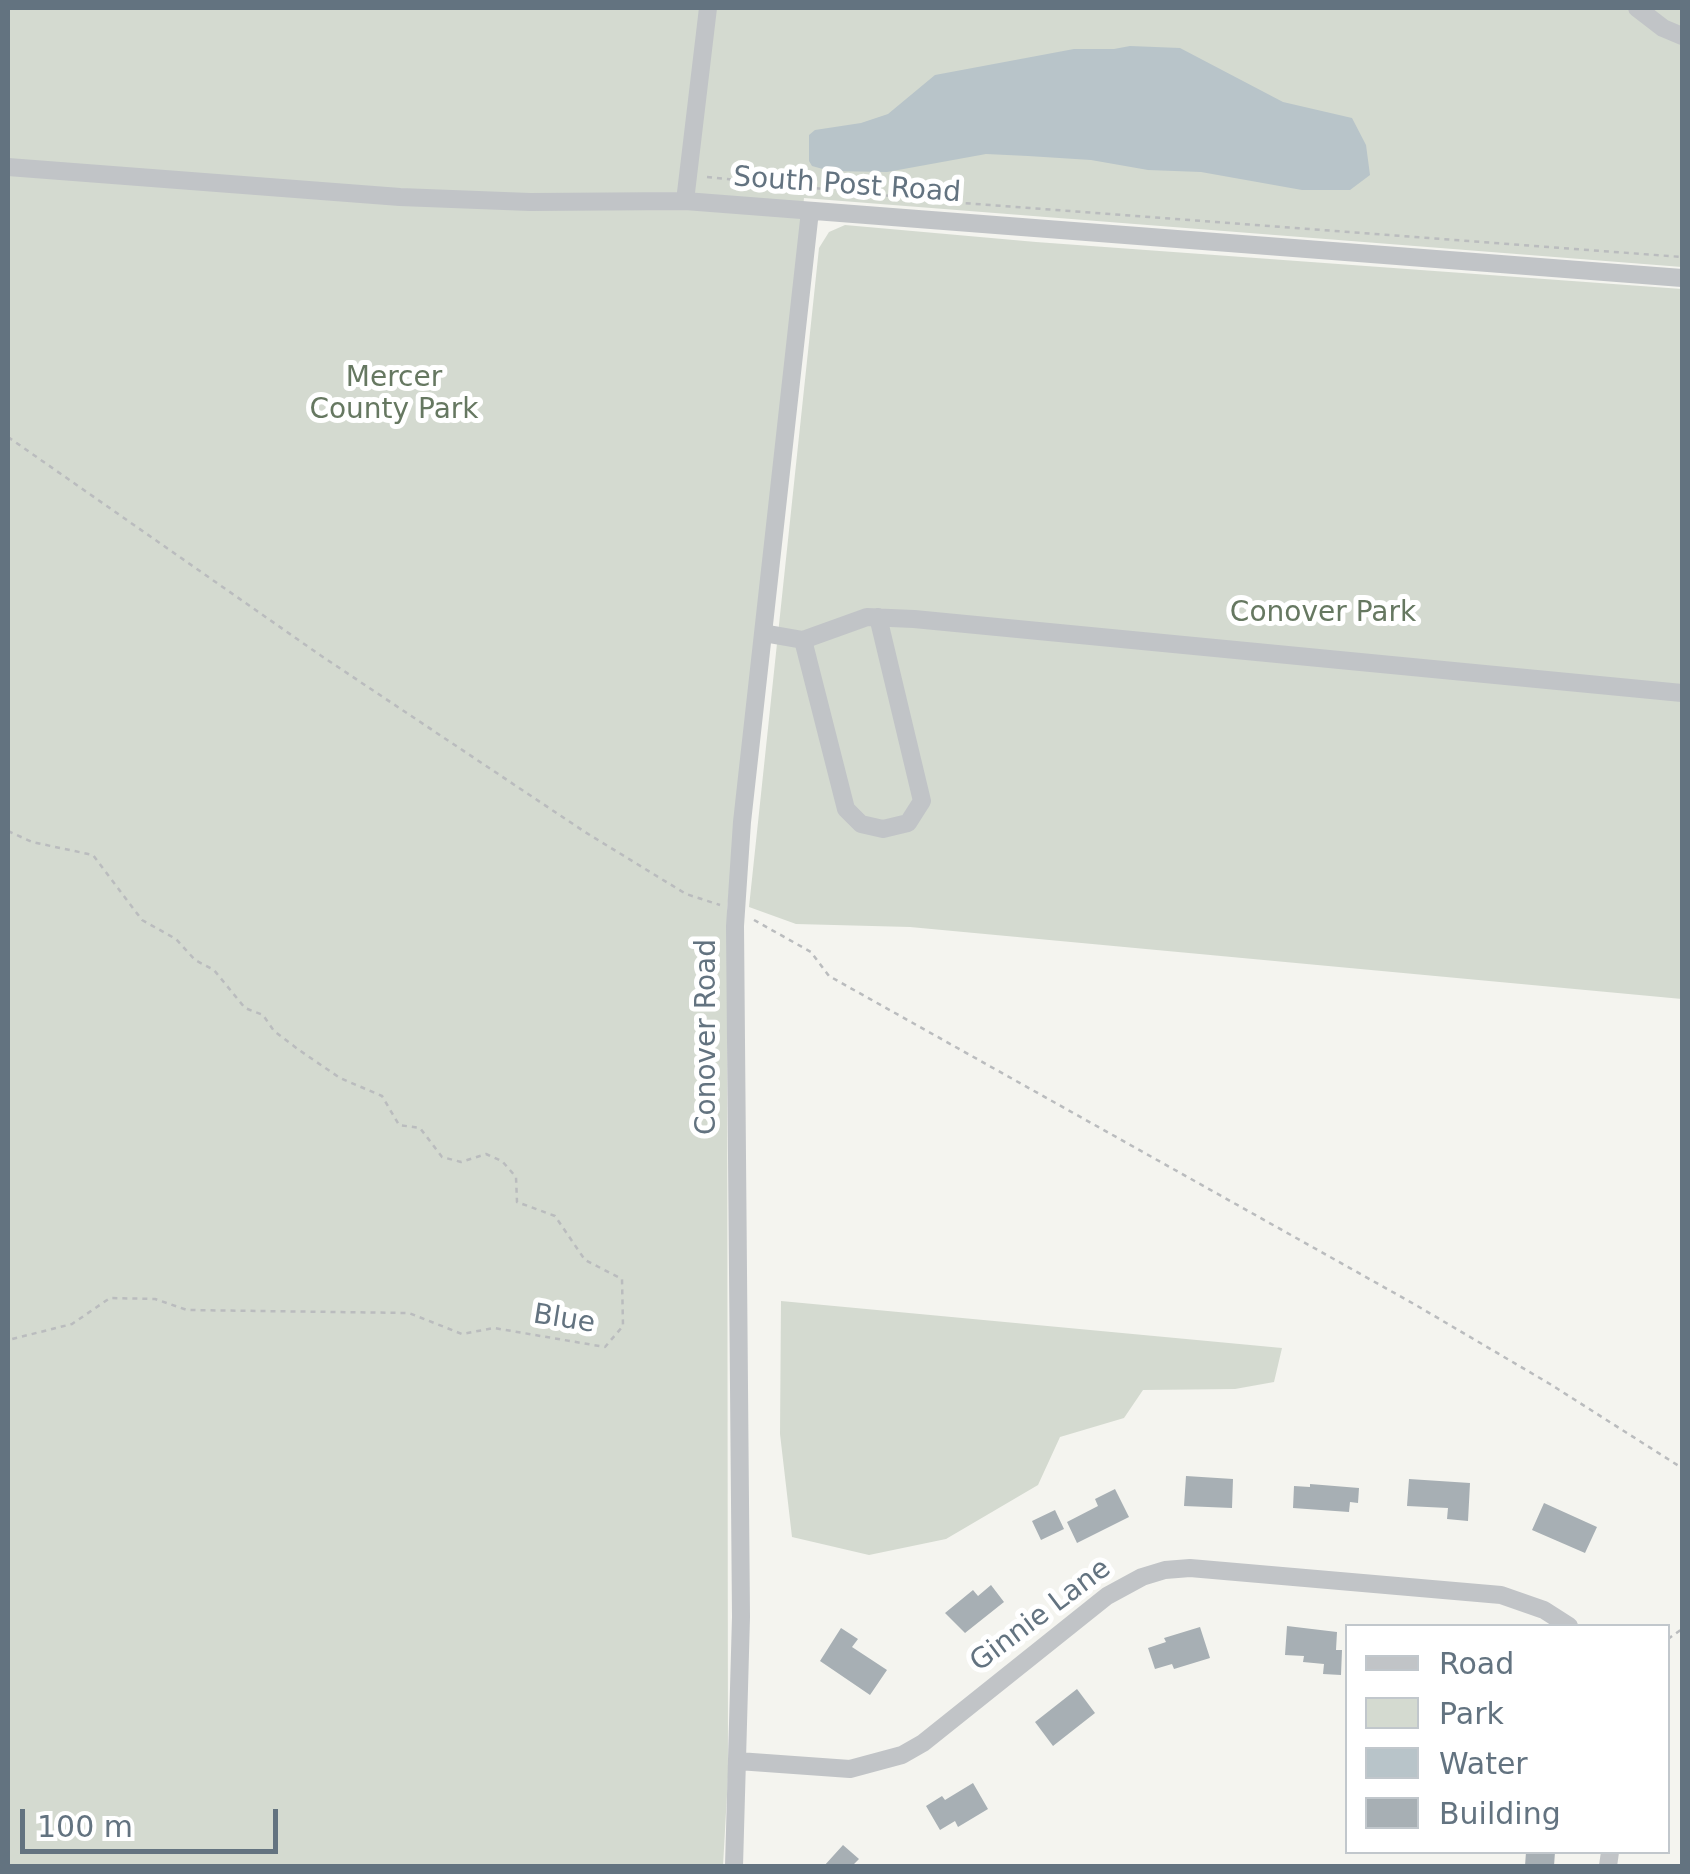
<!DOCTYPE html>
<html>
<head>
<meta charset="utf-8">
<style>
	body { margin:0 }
	#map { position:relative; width:1690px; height:1874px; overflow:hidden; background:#f4f4ef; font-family:"DejaVu Sans",sans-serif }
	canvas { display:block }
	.frame { position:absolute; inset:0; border:10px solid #637380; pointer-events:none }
	.legend { position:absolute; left:1345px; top:1624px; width:325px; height:230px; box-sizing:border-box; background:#fff; border:2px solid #c1c7cc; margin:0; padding:12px 18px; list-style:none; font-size:30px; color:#637380 }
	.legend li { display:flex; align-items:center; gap:20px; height:50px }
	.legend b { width:50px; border:2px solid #c1c7cc }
	.scale { position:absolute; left:20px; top:1809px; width:258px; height:45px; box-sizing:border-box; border:5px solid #637380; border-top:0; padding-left:12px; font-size:30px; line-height:35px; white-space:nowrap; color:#637380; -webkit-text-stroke:8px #fff; paint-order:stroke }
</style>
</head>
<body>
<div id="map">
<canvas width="1690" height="1874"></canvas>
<div class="frame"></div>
<ul class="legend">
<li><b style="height:12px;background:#c1c4c7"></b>Road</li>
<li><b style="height:28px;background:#d4dad0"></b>Park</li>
<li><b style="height:28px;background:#b8c4c9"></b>Water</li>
<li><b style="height:28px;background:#a7afb4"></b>Building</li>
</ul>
<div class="scale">100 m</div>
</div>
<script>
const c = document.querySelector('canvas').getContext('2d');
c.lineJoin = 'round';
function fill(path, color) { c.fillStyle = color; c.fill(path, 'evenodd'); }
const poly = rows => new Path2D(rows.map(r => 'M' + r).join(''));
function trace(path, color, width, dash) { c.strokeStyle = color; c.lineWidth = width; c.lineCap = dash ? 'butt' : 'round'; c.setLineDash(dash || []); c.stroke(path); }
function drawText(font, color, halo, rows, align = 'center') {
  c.font = font + ' "DejaVu Sans",sans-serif'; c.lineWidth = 10; c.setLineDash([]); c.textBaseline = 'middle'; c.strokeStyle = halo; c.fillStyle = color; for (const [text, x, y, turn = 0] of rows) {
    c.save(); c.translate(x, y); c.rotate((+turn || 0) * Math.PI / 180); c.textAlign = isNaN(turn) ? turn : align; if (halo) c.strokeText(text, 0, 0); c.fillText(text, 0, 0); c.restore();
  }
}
fill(poly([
	[8,8,1682,8,1682,267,804,198,727,910,728,1777,723,1866,8,1866],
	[845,225,1036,242,1682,289,1682,999,910,927,796,924,749,907,819,248,829,232],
	[781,1301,1282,1348,1274,1382,1235,1389,1143,1390,1124,1418,1060,1437,1038,1485,946,1539,869,1555,792,1537,780,1434]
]), '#d4dad0');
fill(poly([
	[1130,46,1180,48,1283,102,1352,118,1366,145,1370,175,1350,190,1302,190,1201,172,1148,170,1091,160,1028,156,986,154,887,172,830,171,812,166,809,161,809,135,815,130,861,123,888,114,935,75,1074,49,1114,49]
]), '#b8c4c9');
fill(poly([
	[1186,1476,1233,1479,1232,1508,1184,1506],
	[1409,1479,1470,1483,1468,1521,1447,1519,1448,1508,1407,1506],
	[1310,1484,1359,1488,1358,1503,1350,1502,1349,1512,1293,1508,1294,1486,1310,1487],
	[1115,1489,1129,1517,1077,1543,1067,1522,1098,1506,1095,1499],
	[1544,1503,1597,1527,1585,1553,1532,1530],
	[1055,1510,1064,1529,1041,1540,1032,1521],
	[991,1585,1004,1602,965,1633,945,1613,973,1590,978,1596],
	[1287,1626,1337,1632,1336,1650,1342,1650,1341,1675,1323,1674,1324,1664,1303,1662,1304,1656,1285,1655],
	[1200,1627,1210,1658,1174,1669,1172,1664,1155,1669,1148,1648,1166,1642,1164,1638],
	[841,1628,858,1639,852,1647,887,1670,870,1695,820,1661],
	[1077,1689,1095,1713,1053,1746,1035,1722],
	[973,1783,988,1809,958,1827,955,1821,940,1830,926,1806,942,1796,945,1800],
	[843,1845,859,1859,852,1866,824,1866],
	[1526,1852,1555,1852,1554,1866,1525,1866]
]), '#a7afb4');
trace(poly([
	[707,177,950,202,1682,257],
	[8,437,320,655,585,832,686,894,720,905],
	[8,831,32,842,93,855,142,920,176,939,195,960,214,970,245,1008,263,1015,274,1031,299,1050,340,1078,382,1096,399,1125,420,1128,442,1157,461,1162,486,1154,502,1161,516,1177,517,1202,555,1216,585,1260,622,1279,623,1326,605,1347,494,1328,462,1334,409,1313,187,1310,155,1299,110,1298,72,1324,8,1340],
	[754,920,811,952,829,976,1414,1304,1550,1384,1682,1468],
	[1668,1639,1682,1629]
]), '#babcbe', 2.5, [5, 5]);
trace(poly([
	[1637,8,1663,28,1682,36],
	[8,167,400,197,530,202,685,201,1682,278],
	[685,201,708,8],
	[763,633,803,640,867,617,914,619,1682,693],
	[803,640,846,809,861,824,883,829,908,823,922,801,878,617],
	[738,1761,850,1769,902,1755,923,1743,1107,1596,1142,1577,1165,1570,1190,1568,1501,1595,1544,1610,1569,1626],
	[734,1866,741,1617,735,926,742,822,810,211],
	[1608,1866,1610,1852]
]), '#c1c4c7', 18);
drawText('28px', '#637380', '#fff', [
	["South Post Road",847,186,4],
	["Conover Road",708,1037,-90],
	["Blue",564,1320,9],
	["Ginnie Lane",1041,1616,-37]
]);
drawText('28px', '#667861', '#fff', [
	["Mercer",394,379],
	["County Park",394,411],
	["Conover Park",1323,614]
]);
</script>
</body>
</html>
